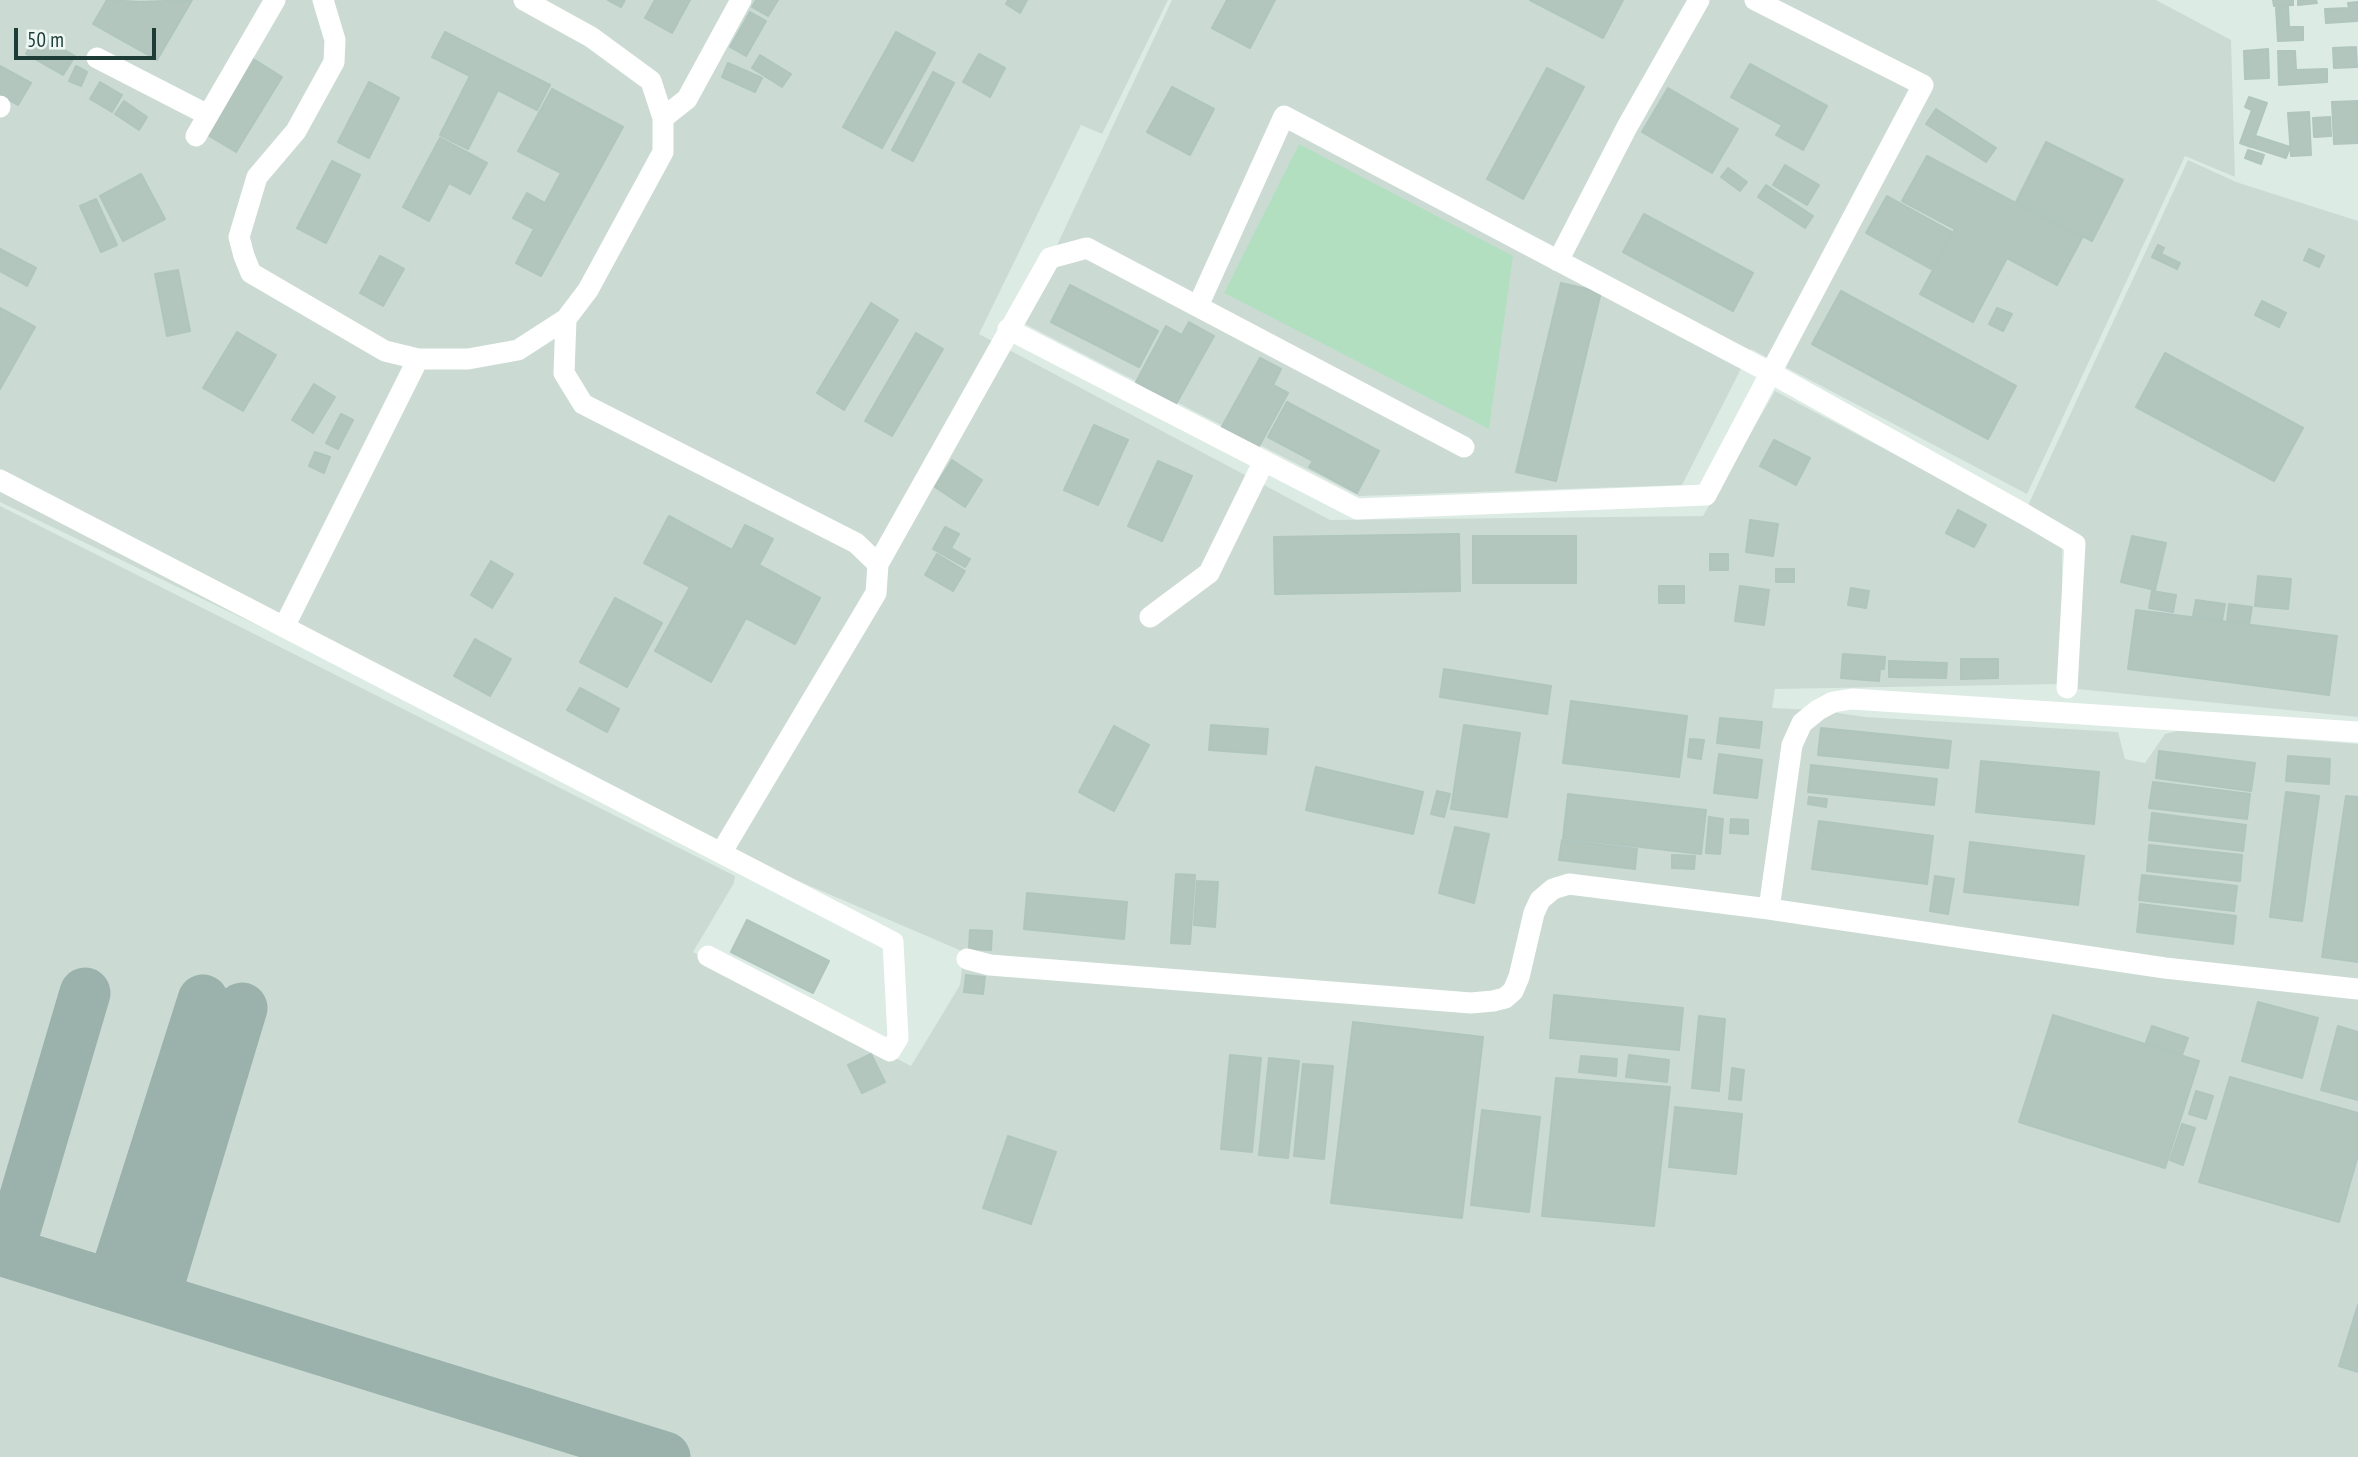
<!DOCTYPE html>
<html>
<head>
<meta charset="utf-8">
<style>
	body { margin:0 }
	#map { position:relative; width:2358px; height:1457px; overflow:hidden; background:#ddebe5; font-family:"PT Sans Narrow",sans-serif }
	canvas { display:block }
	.scale { position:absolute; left:14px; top:28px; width:142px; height:32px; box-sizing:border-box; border:4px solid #1d3c35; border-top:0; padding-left:9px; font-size:21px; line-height:24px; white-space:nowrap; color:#1d3c35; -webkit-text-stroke:5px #eef7f3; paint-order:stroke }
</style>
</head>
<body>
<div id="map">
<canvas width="2358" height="1457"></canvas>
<div class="scale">50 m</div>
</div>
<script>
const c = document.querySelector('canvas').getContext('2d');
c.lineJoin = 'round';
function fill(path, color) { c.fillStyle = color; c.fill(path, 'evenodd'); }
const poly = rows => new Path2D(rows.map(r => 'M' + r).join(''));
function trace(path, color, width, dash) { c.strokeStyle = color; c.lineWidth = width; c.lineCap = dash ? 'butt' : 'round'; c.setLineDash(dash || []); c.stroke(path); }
fill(poly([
	[0,0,1168,0,1102,134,1081,125,979,334,1330,520,1703,516,1775,391,2062,543,2062,684,1775,689,1772,708,1818,710,1865,717,2118,732,2125,759,2145,763,2165,734,2181,730,2358,744,2358,1457,0,1457,0,506,735,876,734,883,693,952,911,1066,960,985,964,952,733,853,0,502],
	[1172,0,2156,0,2231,40,2235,177,2185,156,2027,494,1751,349,1682,485,1359,496,1021,322],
	[2188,160,2236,182,2358,221,2358,717,2067,688,2075,544,2024,514]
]), '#cbdbd4');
fill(poly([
	[1299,144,1513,256,1489,429,1224,293]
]), '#b3dfc1');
trace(poly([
	[16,1227,85,993],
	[0,1250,665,1457],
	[162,1274,242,1008],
	[156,1282,149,1287,131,1290,125,1284,120,1274,120,1261,203,1000]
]), '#9ab2ab', 51);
const building = poly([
	[107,0,140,2,192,0,157,60,93,24,107,0],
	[608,0,625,0,621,7,608,0],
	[655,0,690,0,672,33,645,18,655,0],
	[756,0,778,0,768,16,752,7,756,0],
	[1008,0,1027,0,1020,13,1006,4,1008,0],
	[1227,0,1275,0,1250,48,1212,28,1227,0],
	[1530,0,1623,0,1603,38,1530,0],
	[2273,0,2293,0,2293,5,2274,6,2273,0],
	[2298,0,2316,0,2317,3,2298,5,2298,0],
	[2358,2,2357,21,2326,23,2325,9,2349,8,2348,3,2358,2],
	[2288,7,2289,27,2303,27,2303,40,2278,41,2276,8,2288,7],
	[750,12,766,21,746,56,730,47,750,12],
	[445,32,550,85,537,110,498,90,468,149,440,135,470,76,432,57,445,32],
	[896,32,935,53,882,148,843,127,896,32],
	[37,34,75,56,63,75,26,54,37,34],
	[2356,47,2357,67,2334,68,2333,48,2356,47],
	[2268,49,2269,78,2245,79,2244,51,2268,49],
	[2278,51,2295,51,2296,70,2327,69,2327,82,2279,85,2278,51],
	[979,54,1005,68,990,97,963,82,979,54],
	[247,55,282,77,236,152,201,131,247,55],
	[760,55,791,74,782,87,752,68,760,55],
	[728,63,762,78,755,92,722,77,728,63],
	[1750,64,1827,106,1803,150,1776,135,1782,125,1731,97,1750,64],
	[0,66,31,83,18,105,0,95,0,66],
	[76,66,87,72,81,86,69,81,76,66],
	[1547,68,1584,87,1523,199,1487,179,1547,68],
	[933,72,954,83,913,161,892,150,933,72],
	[100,82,122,95,112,112,90,99,100,82],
	[369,82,399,98,369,158,338,142,369,82],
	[1172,87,1214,109,1190,155,1147,132,1172,87],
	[1668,88,1738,129,1712,173,1642,132,1668,88],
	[552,89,623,127,541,276,516,263,534,229,513,218,527,193,545,203,561,173,518,151,552,89],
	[2249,97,2267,103,2251,147,2240,143,2252,110,2245,107,2249,97],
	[124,101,147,117,139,130,115,114,124,101],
	[2358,101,2358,143,2334,144,2332,102,2358,101],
	[1936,109,1996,148,1986,162,1926,124,1936,109],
	[2309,112,2311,155,2291,156,2288,113,2309,112],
	[2330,117,2331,136,2314,137,2313,118,2330,117],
	[2256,136,2290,147,2286,158,2252,147,2256,136],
	[440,138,487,163,470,194,449,183,429,221,403,207,440,138],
	[2046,142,2123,180,2092,241,2016,202,2046,142],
	[2248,150,2264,155,2261,164,2245,158,2248,150],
	[1927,156,2082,238,2057,285,2007,258,1973,322,1920,294,1955,229,1902,201,1927,156],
	[332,161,360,175,326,243,297,228,332,161],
	[1785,165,1819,185,1807,205,1773,185,1785,165],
	[1728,168,1747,182,1740,191,1721,177,1728,168],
	[141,174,165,219,123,241,100,196,141,174],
	[1766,185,1813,216,1805,228,1758,197,1766,185],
	[1887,196,1952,232,1931,269,1866,233,1887,196],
	[96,199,117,245,101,252,80,206,96,199],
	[1644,214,1753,273,1733,311,1623,252,1644,214],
	[2158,245,2164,248,2161,254,2180,263,2177,269,2152,257,2158,245],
	[0,249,36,268,27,286,0,271,0,249],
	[2309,249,2324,256,2319,267,2304,260,2309,249],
	[380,256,404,269,383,306,360,293,380,256],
	[178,270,190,331,167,336,155,274,178,270],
	[1561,283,1601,292,1556,481,1516,472,1561,283],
	[1070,285,1158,331,1139,367,1051,322,1070,285],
	[1841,291,2016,386,1988,439,1812,344,1841,291],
	[2262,301,2286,313,2279,327,2255,315,2262,301],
	[871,303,898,320,844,410,817,393,871,303],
	[0,308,35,327,0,389,0,308],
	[1997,308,2012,314,2003,331,1989,324,1997,308],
	[1189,322,1214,336,1176,404,1136,382,1166,326,1182,335,1189,322],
	[237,332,276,355,243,411,203,388,237,332],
	[916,333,943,349,892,436,865,421,916,333],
	[2165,353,2303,428,2274,481,2136,407,2165,353],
	[1260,358,1281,369,1273,385,1288,393,1257,450,1220,430,1260,358],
	[314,384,335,397,313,433,292,420,314,384],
	[1287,402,1379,451,1357,493,1309,467,1313,461,1268,437,1287,402],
	[341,414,353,420,338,449,326,443,341,414],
	[1094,425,1128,440,1098,505,1064,490,1094,425],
	[1774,440,1810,458,1796,485,1760,466,1774,440],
	[315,452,330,457,324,473,309,466,315,452],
	[952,460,982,480,965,507,935,487,952,460],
	[1158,461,1192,476,1162,541,1128,526,1158,461],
	[1958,510,1986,525,1974,547,1946,533,1958,510],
	[669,516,732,550,745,525,773,539,759,565,820,598,795,644,746,618,711,682,655,651,690,587,644,563,669,516],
	[1750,520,1778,524,1773,556,1746,552,1750,520],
	[945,527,959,534,951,548,970,559,965,567,933,549,945,527],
	[1459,534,1460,591,1275,594,1274,537,1459,534],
	[1473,536,1576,536,1576,583,1473,583,1473,536],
	[2132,536,2166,543,2155,590,2121,582,2132,536],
	[937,554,965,571,953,591,925,575,937,554],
	[1710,554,1728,554,1728,570,1710,570,1710,554],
	[491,561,513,574,492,608,471,595,491,561],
	[1776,569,1794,569,1794,582,1776,582,1776,569],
	[2258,576,2291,579,2288,609,2255,606,2258,576],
	[1659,586,1684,586,1684,603,1659,603,1659,586],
	[1740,586,1769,590,1764,625,1735,621,1740,586],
	[1851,588,1869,591,1866,608,1848,605,1851,588],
	[2152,591,2176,595,2173,612,2149,608,2152,591],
	[615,598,662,623,627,687,580,662,615,598],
	[2196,600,2225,604,2222,620,2193,616,2196,600],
	[2229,604,2252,607,2249,624,2227,621,2229,604],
	[2136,610,2337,636,2329,695,2128,669,2136,610],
	[475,639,511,659,490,696,454,676,475,639],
	[1843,654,1885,657,1884,669,1880,669,1879,681,1841,678,1843,654],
	[1961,659,1998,659,1998,678,1961,679,1961,659],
	[1889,661,1947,663,1946,678,1889,677,1889,661],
	[1444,669,1551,686,1547,714,1440,697,1444,669],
	[580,688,619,709,607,732,567,710,580,688],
	[1571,701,1687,716,1679,777,1563,763,1571,701],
	[1720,718,1762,722,1759,748,1717,743,1720,718],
	[1211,725,1268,729,1266,754,1209,750,1211,725],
	[1464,725,1520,733,1507,817,1451,809,1464,725],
	[1114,726,1149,745,1114,811,1079,792,1114,726],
	[1821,728,1951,741,1948,768,1818,755,1821,728],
	[1690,739,1704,740,1701,759,1688,757,1690,739],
	[2159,751,2255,763,2251,791,2156,778,2159,751],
	[1719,754,1762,760,1757,798,1714,793,1719,754],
	[2288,756,2330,759,2329,784,2286,781,2288,756],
	[1981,761,2099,772,2094,824,1976,812,1981,761],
	[1811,765,1937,779,1934,805,1808,792,1811,765],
	[1316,767,1423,792,1413,834,1306,810,1316,767],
	[2153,782,2250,794,2247,819,2149,808,2153,782],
	[1437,791,1450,794,1444,817,1431,814,1437,791],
	[2286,792,2319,796,2302,921,2270,917,2286,792],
	[1568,794,1706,810,1701,854,1563,838,1568,794],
	[2346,796,2358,797,2358,962,2322,957,2346,796],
	[1809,797,1827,799,1826,807,1808,804,1809,797],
	[2152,813,2246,825,2243,851,2149,840,2152,813],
	[1709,817,1723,819,1720,854,1706,853,1709,817],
	[1731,819,1748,820,1748,834,1730,833,1731,819],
	[1819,821,1933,836,1927,884,1812,869,1819,821],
	[1455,827,1489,834,1474,903,1439,893,1455,827],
	[1562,840,1637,849,1635,869,1559,860,1562,840],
	[1970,842,2084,856,2078,905,1964,892,1970,842],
	[2149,845,2242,855,2240,881,2147,871,2149,845],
	[1672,855,1695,856,1694,869,1672,868,1672,855],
	[1176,874,1195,875,1190,944,1171,943,1176,874],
	[2142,875,2237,886,2234,911,2139,900,2142,875],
	[1935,876,1954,879,1948,914,1930,911,1935,876],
	[1197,881,1218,882,1215,927,1194,925,1197,881],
	[1027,893,1127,902,1124,939,1024,929,1027,893],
	[2140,904,2236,916,2233,944,2137,932,2140,904],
	[747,920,829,961,813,993,731,952,747,920],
	[970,930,992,931,991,950,969,949,970,930],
	[966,975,985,977,983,994,964,992,966,975],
	[1554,995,1683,1008,1679,1050,1550,1038,1554,995],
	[2258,1002,2318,1018,2302,1078,2242,1061,2258,1002],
	[2053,1015,2199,1061,2165,1168,2019,1122,2053,1015],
	[1699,1016,1725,1019,1719,1091,1692,1088,1699,1016],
	[1353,1022,1483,1037,1462,1218,1331,1203,1353,1022],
	[2152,1026,2188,1038,2182,1055,2146,1042,2152,1026],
	[2338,1026,2358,1032,2358,1100,2321,1090,2338,1026],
	[871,1054,885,1082,862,1093,848,1065,871,1054],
	[1230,1055,1261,1058,1252,1152,1221,1149,1230,1055],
	[1629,1055,1669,1060,1667,1082,1626,1077,1629,1055],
	[1581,1056,1617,1059,1616,1076,1579,1072,1581,1056],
	[1269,1058,1299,1061,1288,1158,1259,1155,1269,1058],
	[1303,1064,1333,1066,1324,1159,1294,1156,1303,1064],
	[1732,1068,1744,1070,1741,1100,1729,1099,1732,1068],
	[2230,1077,2358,1113,2358,1155,2339,1222,2199,1182,2230,1077],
	[1556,1078,1670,1087,1654,1226,1542,1216,1556,1078],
	[2196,1091,2213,1096,2206,1119,2189,1114,2196,1091],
	[1675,1107,1742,1114,1736,1174,1669,1167,1675,1107],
	[1482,1110,1540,1117,1529,1212,1471,1205,1482,1110],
	[2182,1124,2195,1128,2183,1165,2170,1160,2182,1124],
	[1008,1136,1056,1152,1031,1224,983,1208,1008,1136],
	[2358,1305,2358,1372,2339,1366,2358,1305]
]);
fill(building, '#b2c6be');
trace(building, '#afc5bd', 2);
trace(poly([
	[323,0,335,40,334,62,296,131,257,177,239,237,244,256,251,273,385,351,418,359],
	[524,0,591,37,651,81,663,118,663,152,588,290,566,319,564,373,583,404,856,543,878,564],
	[97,58,208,115],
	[0,106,0,107],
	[663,118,687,99,741,0],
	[196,136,275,0],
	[1558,261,1627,127,1699,0],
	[1198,306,1284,116,1771,373,2024,514,2075,544,2067,688],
	[1008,329,1357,509,1706,495,1923,85,1755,0],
	[0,480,893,942,898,1038,890,1051,708,956],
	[1150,617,1209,573,1264,461],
	[284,627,418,359,468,359,518,350,566,319],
	[721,853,876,593,878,564,1050,258,1087,248,1464,447],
	[1769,909,1792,745,1802,723,1818,710,1833,702,1852,699,2358,732],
	[967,959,990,965,1471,1003,1493,1001,1505,998,1513,991,1519,977,1534,913,1540,900,1553,889,1569,884,1769,909,2165,968,2358,989]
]), '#fff', 21);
</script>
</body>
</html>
